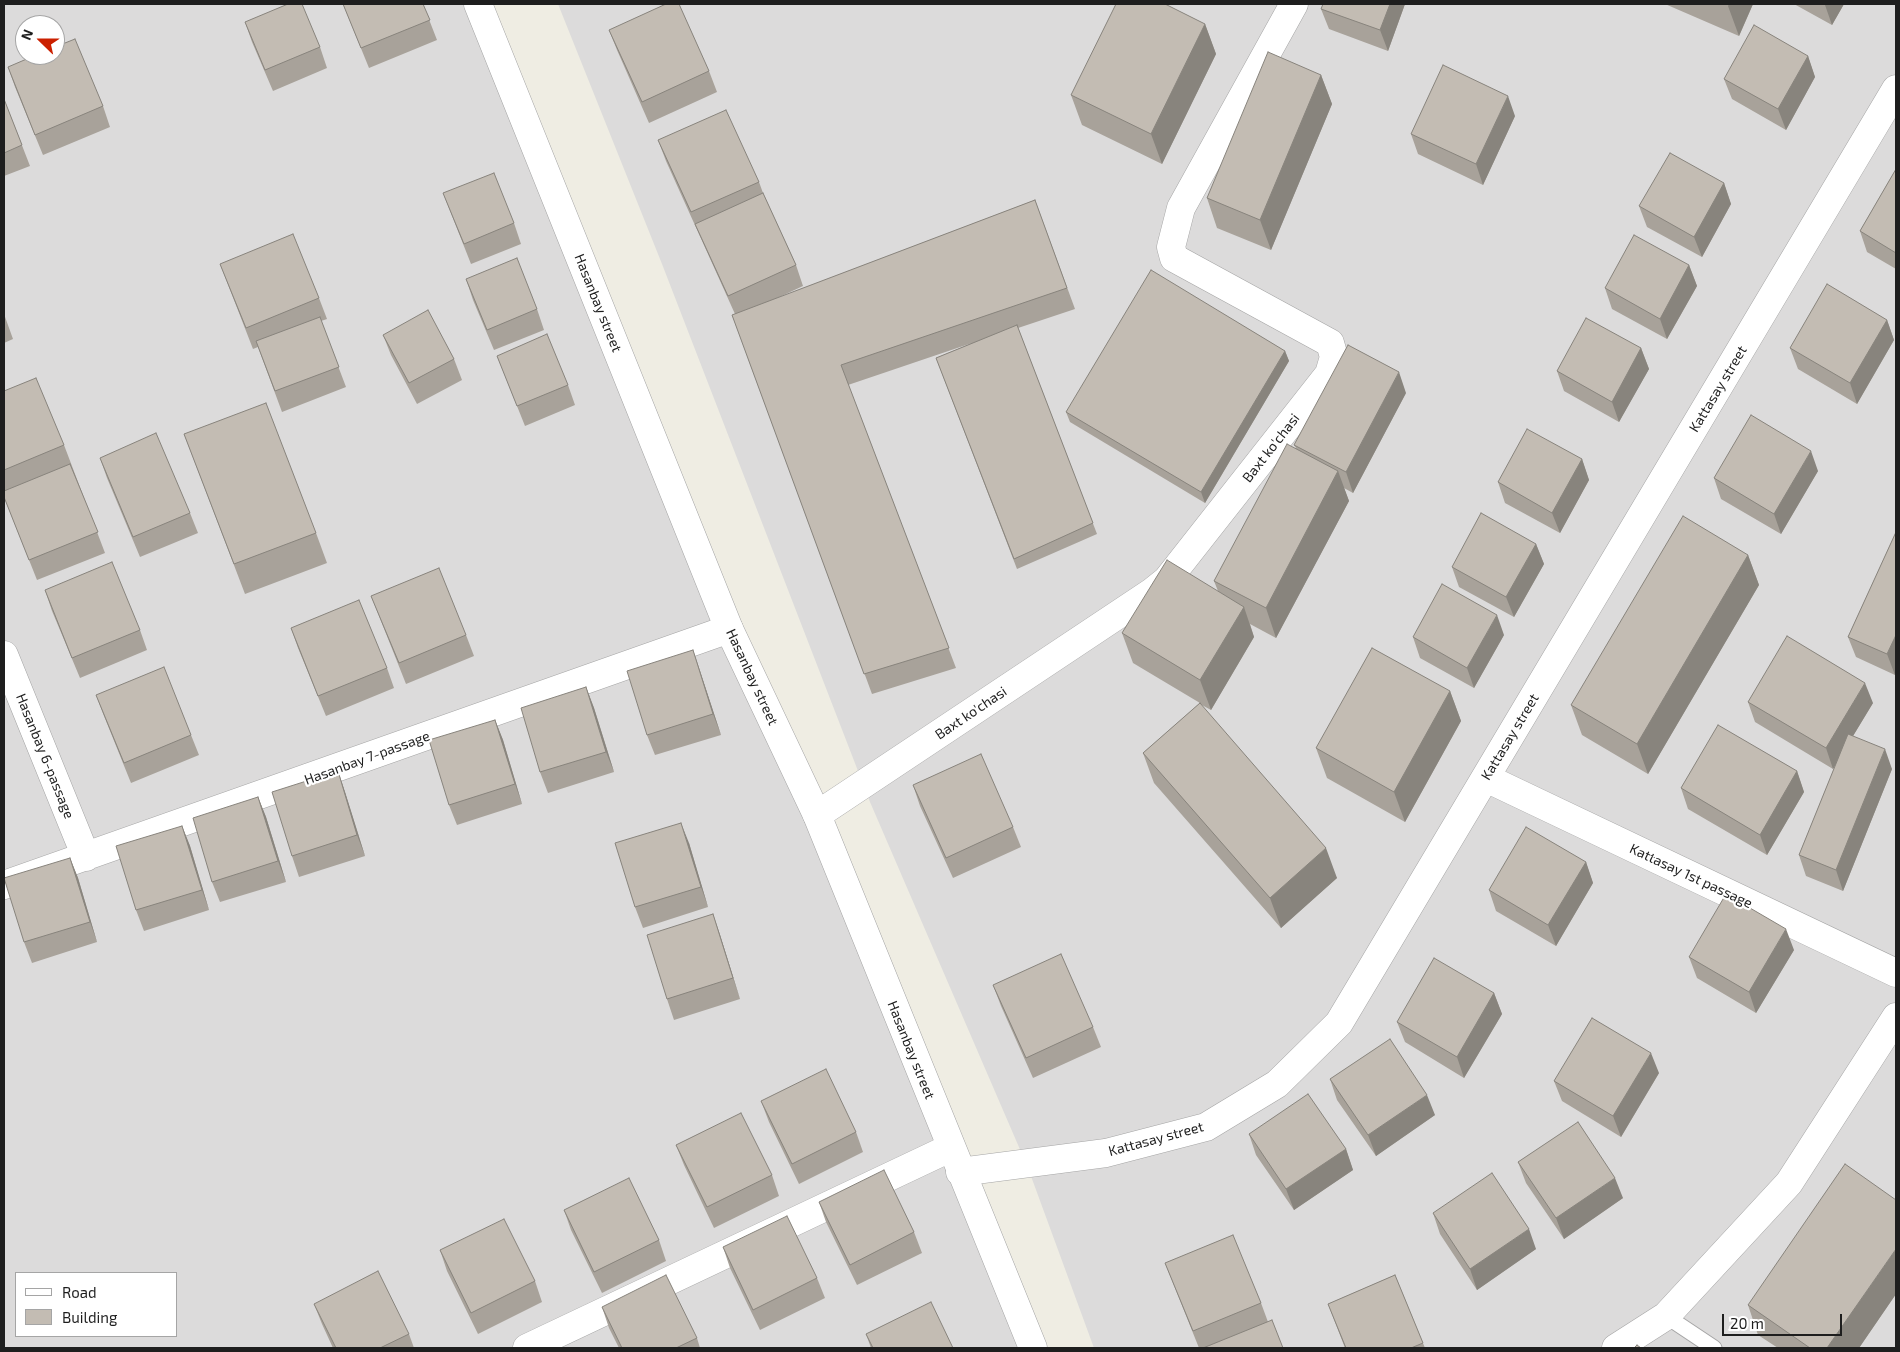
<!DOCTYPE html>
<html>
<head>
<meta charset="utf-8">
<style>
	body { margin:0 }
	#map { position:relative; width:1900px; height:1352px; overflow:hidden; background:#efede3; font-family:"Exo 2",sans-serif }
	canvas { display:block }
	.frame { position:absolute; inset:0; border:5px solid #1e1e1e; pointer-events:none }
	.legend { position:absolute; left:15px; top:1272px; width:162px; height:65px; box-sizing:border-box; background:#fff; border:1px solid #a5a5a5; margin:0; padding:6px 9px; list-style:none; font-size:15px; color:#1e1e1e }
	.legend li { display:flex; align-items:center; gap:10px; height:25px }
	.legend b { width:25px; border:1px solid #a5a5a5 }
	.north { position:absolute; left:15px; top:15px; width:50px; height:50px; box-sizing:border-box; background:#fff; border:1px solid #a5a5a5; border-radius:50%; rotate:292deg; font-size:14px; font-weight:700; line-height:20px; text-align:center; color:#1e1e1e }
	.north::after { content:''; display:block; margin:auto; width:18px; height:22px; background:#cb2000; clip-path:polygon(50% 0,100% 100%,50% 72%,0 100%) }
	.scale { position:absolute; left:1722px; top:1314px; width:120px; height:22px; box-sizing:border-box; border:2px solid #1e1e1e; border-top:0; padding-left:6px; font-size:15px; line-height:18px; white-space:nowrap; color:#1e1e1e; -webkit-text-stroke:4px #fff; paint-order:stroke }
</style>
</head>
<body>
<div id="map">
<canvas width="1900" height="1352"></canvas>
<div class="frame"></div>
<ul class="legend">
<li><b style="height:6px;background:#fff"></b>Road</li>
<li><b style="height:14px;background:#c3bcb3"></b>Building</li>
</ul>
<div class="north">N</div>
<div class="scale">20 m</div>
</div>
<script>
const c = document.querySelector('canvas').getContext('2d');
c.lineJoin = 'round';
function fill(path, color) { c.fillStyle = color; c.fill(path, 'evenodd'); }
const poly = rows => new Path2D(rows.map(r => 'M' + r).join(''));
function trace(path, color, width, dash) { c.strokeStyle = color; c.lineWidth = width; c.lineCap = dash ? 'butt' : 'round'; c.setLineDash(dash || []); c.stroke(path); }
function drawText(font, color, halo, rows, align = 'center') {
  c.font = font + ' "Exo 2",sans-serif'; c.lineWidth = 4.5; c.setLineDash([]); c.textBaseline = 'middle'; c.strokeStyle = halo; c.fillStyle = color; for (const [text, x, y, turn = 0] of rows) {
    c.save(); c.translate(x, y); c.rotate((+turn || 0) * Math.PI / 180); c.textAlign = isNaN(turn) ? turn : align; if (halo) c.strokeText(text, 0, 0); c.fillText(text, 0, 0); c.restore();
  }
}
fill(poly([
	[4,4,478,4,1033,1348,4,1348],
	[25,25,55,25,55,55,25,55],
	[16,1273,176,1273,176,1336,16,1336],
	[558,4,1896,4,1896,1348,1094,1348,1028,1168,870,802,662,264]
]), '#dcdbdb');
const service = poly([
	[1666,1316,1714,1348]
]);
const minor = poly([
	[4,655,86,857],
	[1486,778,1896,973],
	[817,815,1152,592,1167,580,1329,374,1334,357,1330,343,1174,258,1171,247,1181,208,1294,4],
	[4,885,729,629],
	[960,1172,1106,1153,1206,1127,1277,1084,1339,1023,1896,89],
	[527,1348,950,1148],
	[1616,1348,1666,1316,1789,1183,1896,1017]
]);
const tertiary = poly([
	[478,4,729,629,817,815,1033,1348]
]);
trace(service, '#a5a5a5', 17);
trace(minor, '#a5a5a5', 29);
trace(tertiary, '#a5a5a5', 29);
trace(service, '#fff', 15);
trace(minor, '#fff', 28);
trace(tertiary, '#fff', 28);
fill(poly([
	[343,4,423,4,437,40,369,68],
	[1405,4,1388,51,1329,29,1321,9],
	[1665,4,1753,4,1739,36],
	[1794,4,1844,4,1832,25],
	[245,22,320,47,327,68,273,91,252,42],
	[1205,24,1216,54,1162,164,1082,125,1071,95],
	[609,30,709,71,717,92,649,123,617,50],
	[1808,56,1815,77,1786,130,1732,99,1724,79],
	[8,67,103,106,110,127,43,155,15,87],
	[1321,75,1332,104,1271,250,1217,228,1207,198],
	[4,99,30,166,4,176],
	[1515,116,1483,185,1418,154,1411,134],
	[658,140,759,182,763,193,796,265,803,286,773,300,1035,200,1075,309,1018,328,1097,534,1017,569,936,358,972,343,848,385,956,668,872,694,732,315,735,314,666,161],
	[1896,169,1896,269,1867,252,1860,231],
	[1724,183,1731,204,1702,257,1647,227,1639,206],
	[443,193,514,223,521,244,471,264],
	[220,264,319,298,327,319,321,321,346,387,282,412,258,347,253,349],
	[1689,265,1697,286,1667,339,1612,309,1605,288],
	[466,279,537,309,544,330,494,350,473,300],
	[4,314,13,339,4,343],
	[1887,320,1894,340,1857,404,1798,369,1790,348],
	[383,335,454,359,462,380,417,404,391,355],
	[1641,348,1649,369,1619,422,1564,391,1557,371],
	[1285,351,1289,361,1205,503,1070,422,1066,412],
	[497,356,568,385,575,405,525,426],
	[4,391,64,445,105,553,37,580,4,497],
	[1406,393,1353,493,1344,488,1349,501,1276,638,1250,624,1254,637,1211,710,1200,704,1337,878,1281,928,1154,783,1143,753,1200,703,1133,663,1122,633,1218,591,1214,581,1296,448,1294,445],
	[184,434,316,533,327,563,245,594],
	[100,458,190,513,198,533,140,557,107,478],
	[1582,459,1589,480,1560,533,1505,503,1498,482],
	[1818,471,1781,534,1721,499,1714,478],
	[1896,532,1895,675,1856,657,1848,637],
	[1536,544,1544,564,1514,617,1459,587,1452,567],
	[1748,555,1759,585,1648,774,1582,735,1571,705],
	[45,590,140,630,147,650,80,678,52,611],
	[371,596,466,635,474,656,406,684,379,616],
	[291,628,387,668,394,688,326,716,298,648],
	[1504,635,1474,688,1420,658,1413,637],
	[693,650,700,671,721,735,655,755,647,735],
	[586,687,594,708,614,772,548,793,540,772],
	[1450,691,1461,721,1405,822,1327,778,1316,748],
	[96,695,191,735,199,755,131,783,104,716],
	[1748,702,1873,703,1853,736,1892,769,1843,891,1806,876,1799,855,1836,764,1833,769,1755,722],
	[495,720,503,740,522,804,457,825,449,805],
	[338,771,345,792,365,856,299,877,292,856],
	[1797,771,1804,792,1767,855,1688,809,1681,788],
	[913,785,1013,827,1021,847,953,878,920,806],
	[258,797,266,817,286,882,220,902,212,882],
	[182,826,190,846,209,910,144,931,136,910],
	[689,843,708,907,643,928,635,907],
	[70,858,78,878,97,942,32,963,24,942],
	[1586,862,1593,883,1556,946,1496,911,1489,890],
	[713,914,720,935,740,999,674,1020,667,999],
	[1794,950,1756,1013,1697,978,1689,957],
	[993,985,1093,1027,1101,1047,1033,1078,1001,1006],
	[1494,993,1502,1014,1464,1078,1405,1042,1397,1022],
	[1659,1073,1621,1137,1562,1101,1554,1081],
	[1330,1079,1435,1115,1376,1156,1337,1100],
	[761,1101,856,1132,863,1152,799,1184,769,1122],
	[1249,1134,1346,1149,1353,1170,1294,1210,1256,1155],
	[676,1145,772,1175,779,1196,714,1228,684,1165],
	[1518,1162,1623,1198,1564,1239,1526,1183],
	[819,1202,914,1232,922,1253,857,1285,826,1222],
	[564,1210,659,1240,666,1261,602,1293,571,1230],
	[1433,1213,1536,1249,1477,1290,1440,1234],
	[723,1247,817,1278,825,1298,760,1330,730,1268],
	[440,1250,535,1281,542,1302,478,1334,447,1271],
	[1165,1263,1261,1303,1268,1322,1283,1348,1199,1348],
	[1395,1275,1425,1348,1345,1348,1328,1304],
	[1896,1294,1859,1348,1778,1348,1758,1335,1748,1305],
	[314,1304,409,1334,414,1348,333,1348,322,1324],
	[602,1307,697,1338,700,1348,619,1348,609,1328],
	[866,1334,953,1348,871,1348]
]), '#a8a29a');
fill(poly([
	[1390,4,1405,4,1388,51,1380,30],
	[1729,4,1753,4,1739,36,1728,6],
	[1825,4,1844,4,1832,25,1825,5],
	[1205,24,1216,54,1162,164,1151,134],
	[1808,56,1815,77,1786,130,1778,109],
	[1321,75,1332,104,1271,250,1260,220],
	[1508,96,1515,116,1483,185,1476,164],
	[1724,183,1731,204,1702,257,1694,237],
	[1689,265,1697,286,1667,339,1660,319],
	[1887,320,1894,340,1857,404,1850,383],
	[1641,348,1649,369,1619,422,1612,402],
	[1285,351,1289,361,1205,503,1201,492],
	[1399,372,1406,393,1353,493,1346,472],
	[1811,451,1818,471,1781,534,1774,514],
	[1582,459,1589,480,1560,533,1552,513],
	[1338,471,1349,501,1276,638,1266,608],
	[1536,544,1544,564,1514,617,1506,597],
	[1748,555,1759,585,1648,774,1637,744],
	[1244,607,1254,637,1211,710,1200,680],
	[1497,615,1504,635,1474,688,1467,668],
	[1896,635,1896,672,1895,675,1887,654],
	[693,650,700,671,721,735,713,714],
	[1865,683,1873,703,1833,769,1826,748],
	[586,687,594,708,614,772,606,752],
	[1450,691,1461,721,1405,822,1394,792],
	[495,720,503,740,522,804,515,784],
	[1885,749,1892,769,1843,891,1836,870],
	[338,771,345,792,365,856,357,835],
	[1797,771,1804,792,1767,855,1760,835],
	[258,797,266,817,286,882,278,861],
	[681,823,689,843,708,907,701,887],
	[182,826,190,846,209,910,202,890],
	[1326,848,1337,878,1281,928,1270,898],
	[70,858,78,878,97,942,90,922],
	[1586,862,1593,883,1556,946,1548,925],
	[713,914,720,935,740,999,733,978],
	[1786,929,1794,950,1756,1013,1749,992],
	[1494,993,1502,1014,1464,1078,1457,1057],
	[1651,1053,1659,1073,1621,1137,1613,1116],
	[1427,1095,1435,1115,1376,1156,1368,1135],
	[1346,1149,1353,1170,1294,1210,1286,1189],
	[1615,1178,1623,1198,1564,1239,1556,1218],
	[1529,1229,1536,1249,1477,1290,1470,1269],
	[1896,1249,1896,1294,1859,1348,1827,1348]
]), '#88847d');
const building = poly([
	[288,4,302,4,320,47,265,70,245,22,288,4],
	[343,4,423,4,430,20,361,48,343,4],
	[666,4,679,4,709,71,642,102,609,30,666,4],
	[1116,4,1165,4,1205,24,1151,134,1071,95,1116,4],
	[1323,4,1390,4,1380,30,1321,9,1323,4],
	[1754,25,1808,56,1778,109,1724,79,1754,25],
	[75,39,103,106,35,135,8,67,36,55,55,55,55,47,75,39],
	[1268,52,1321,75,1260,220,1207,198,1268,52],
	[1443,65,1508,96,1476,164,1411,134,1443,65],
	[4,99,22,145,4,153,4,99],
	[726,110,759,182,691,212,658,140,726,110],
	[1670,153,1724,183,1694,237,1639,206,1670,153],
	[1896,169,1896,253,1860,231,1896,169],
	[494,173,514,223,464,244,443,193,494,173],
	[763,193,796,265,728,296,695,224,763,193],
	[1035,200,1067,288,841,365,949,648,864,674,732,315,1035,200],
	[293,234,319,298,246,328,220,264,293,234],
	[1634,235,1689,265,1660,319,1605,288,1634,235],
	[517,258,537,309,487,330,466,279,517,258],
	[1151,270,1285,351,1201,492,1066,412,1151,270],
	[1827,284,1887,320,1850,383,1790,348,1827,284],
	[428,310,454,359,409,383,383,335,428,310],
	[320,317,339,367,275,391,256,341,320,317],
	[1586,318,1641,348,1612,402,1557,371,1586,318],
	[1017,325,1093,523,1014,559,936,358,1017,325],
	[547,334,568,385,517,406,497,356,547,334],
	[1348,345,1399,372,1346,472,1294,445,1348,345],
	[36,378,64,445,4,470,4,391,36,378],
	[266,403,316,533,234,564,184,434,266,403],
	[1751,415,1811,451,1774,514,1714,478,1751,415],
	[1527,429,1582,459,1552,513,1498,482,1527,429],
	[156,433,190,513,133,537,100,458,156,433],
	[1287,444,1338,471,1266,608,1214,581,1287,444],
	[70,464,98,532,29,560,4,497,4,491,70,464],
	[1481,513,1536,544,1506,597,1452,567,1481,513],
	[1683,516,1748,555,1637,744,1571,705,1683,516],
	[1896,532,1896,635,1887,654,1848,637,1896,532],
	[1167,560,1244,607,1200,680,1122,633,1167,560],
	[112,562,140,630,72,658,45,590,112,562],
	[439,568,466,635,399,663,371,596,439,568],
	[1442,584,1497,615,1467,668,1413,637,1442,584],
	[359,600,387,668,318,696,291,628,359,600],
	[1787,636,1865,683,1826,748,1748,702,1787,636],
	[1372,648,1450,691,1394,792,1316,748,1372,648],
	[693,650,713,714,647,735,627,671,693,650],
	[164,667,191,735,124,763,96,695,164,667],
	[586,687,606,752,540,772,521,708,586,687],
	[1200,703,1326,848,1270,898,1143,753,1200,703],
	[495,720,515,784,449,805,429,740,495,720],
	[1718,725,1797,771,1760,835,1681,788,1718,725],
	[1848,734,1885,749,1836,870,1799,855,1848,734],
	[981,754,1013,827,946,858,913,785,981,754],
	[338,771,357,835,292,856,272,792,338,771],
	[258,797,278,861,212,882,193,818,258,797],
	[681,823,701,887,635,907,615,843,681,823],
	[182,826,202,890,136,910,116,846,182,826],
	[1526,827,1586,862,1548,925,1489,890,1526,827],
	[70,858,90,922,24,942,4,878,70,858],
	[1726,894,1786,929,1749,992,1689,957,1726,894],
	[713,914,733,978,667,999,647,935,713,914],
	[1061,954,1093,1027,1026,1058,993,985,1061,954],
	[1434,958,1494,993,1457,1057,1397,1022,1434,958],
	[1592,1018,1651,1053,1613,1116,1554,1081,1592,1018],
	[1390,1039,1427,1095,1368,1135,1330,1079,1390,1039],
	[826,1069,856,1132,792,1164,761,1101,826,1069],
	[1308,1094,1346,1149,1286,1189,1249,1134,1308,1094],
	[741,1113,772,1175,707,1207,676,1145,741,1113],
	[1578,1122,1615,1178,1556,1218,1518,1162,1578,1122],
	[1845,1164,1896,1200,1896,1249,1827,1348,1810,1348,1748,1305,1845,1164],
	[884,1170,914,1232,850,1265,819,1202,884,1170],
	[1492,1173,1529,1229,1470,1269,1433,1213,1492,1173],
	[629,1178,659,1240,594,1272,564,1210,629,1178],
	[787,1216,817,1278,753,1310,723,1247,787,1216],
	[504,1219,535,1281,471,1313,440,1250,504,1219],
	[1233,1235,1261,1303,1193,1331,1165,1263,1233,1235],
	[378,1271,409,1334,380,1348,336,1348,314,1304,378,1271],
	[666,1275,697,1338,676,1348,622,1348,602,1307,666,1275],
	[1395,1275,1423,1343,1411,1348,1346,1348,1328,1304,1395,1275],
	[931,1302,953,1348,873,1348,866,1334,931,1302],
	[1272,1320,1283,1348,1203,1348,1272,1320],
	[1637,1345,1641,1348,1634,1348,1637,1345]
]);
fill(building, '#c3bcb3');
trace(building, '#88847d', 1);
drawText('14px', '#1e1e1e', '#fff', [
	["Hasanbay street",598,303,68],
	["Kattasay street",1718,389,-59],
	["Baxt ko'chasi",1271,448,-52],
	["Hasanbay street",752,677,65],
	["Baxt ko'chasi",971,713,-34],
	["Kattasay street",1510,737,-59],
	["Hasanbay 6-passage",45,756,68],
	["Hasanbay 7-passage",367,758,-20],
	["Kattasay 1st passage",1691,876,25],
	["Hasanbay street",911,1050,68],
	["Kattasay street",1156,1139,-15]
]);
</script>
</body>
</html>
